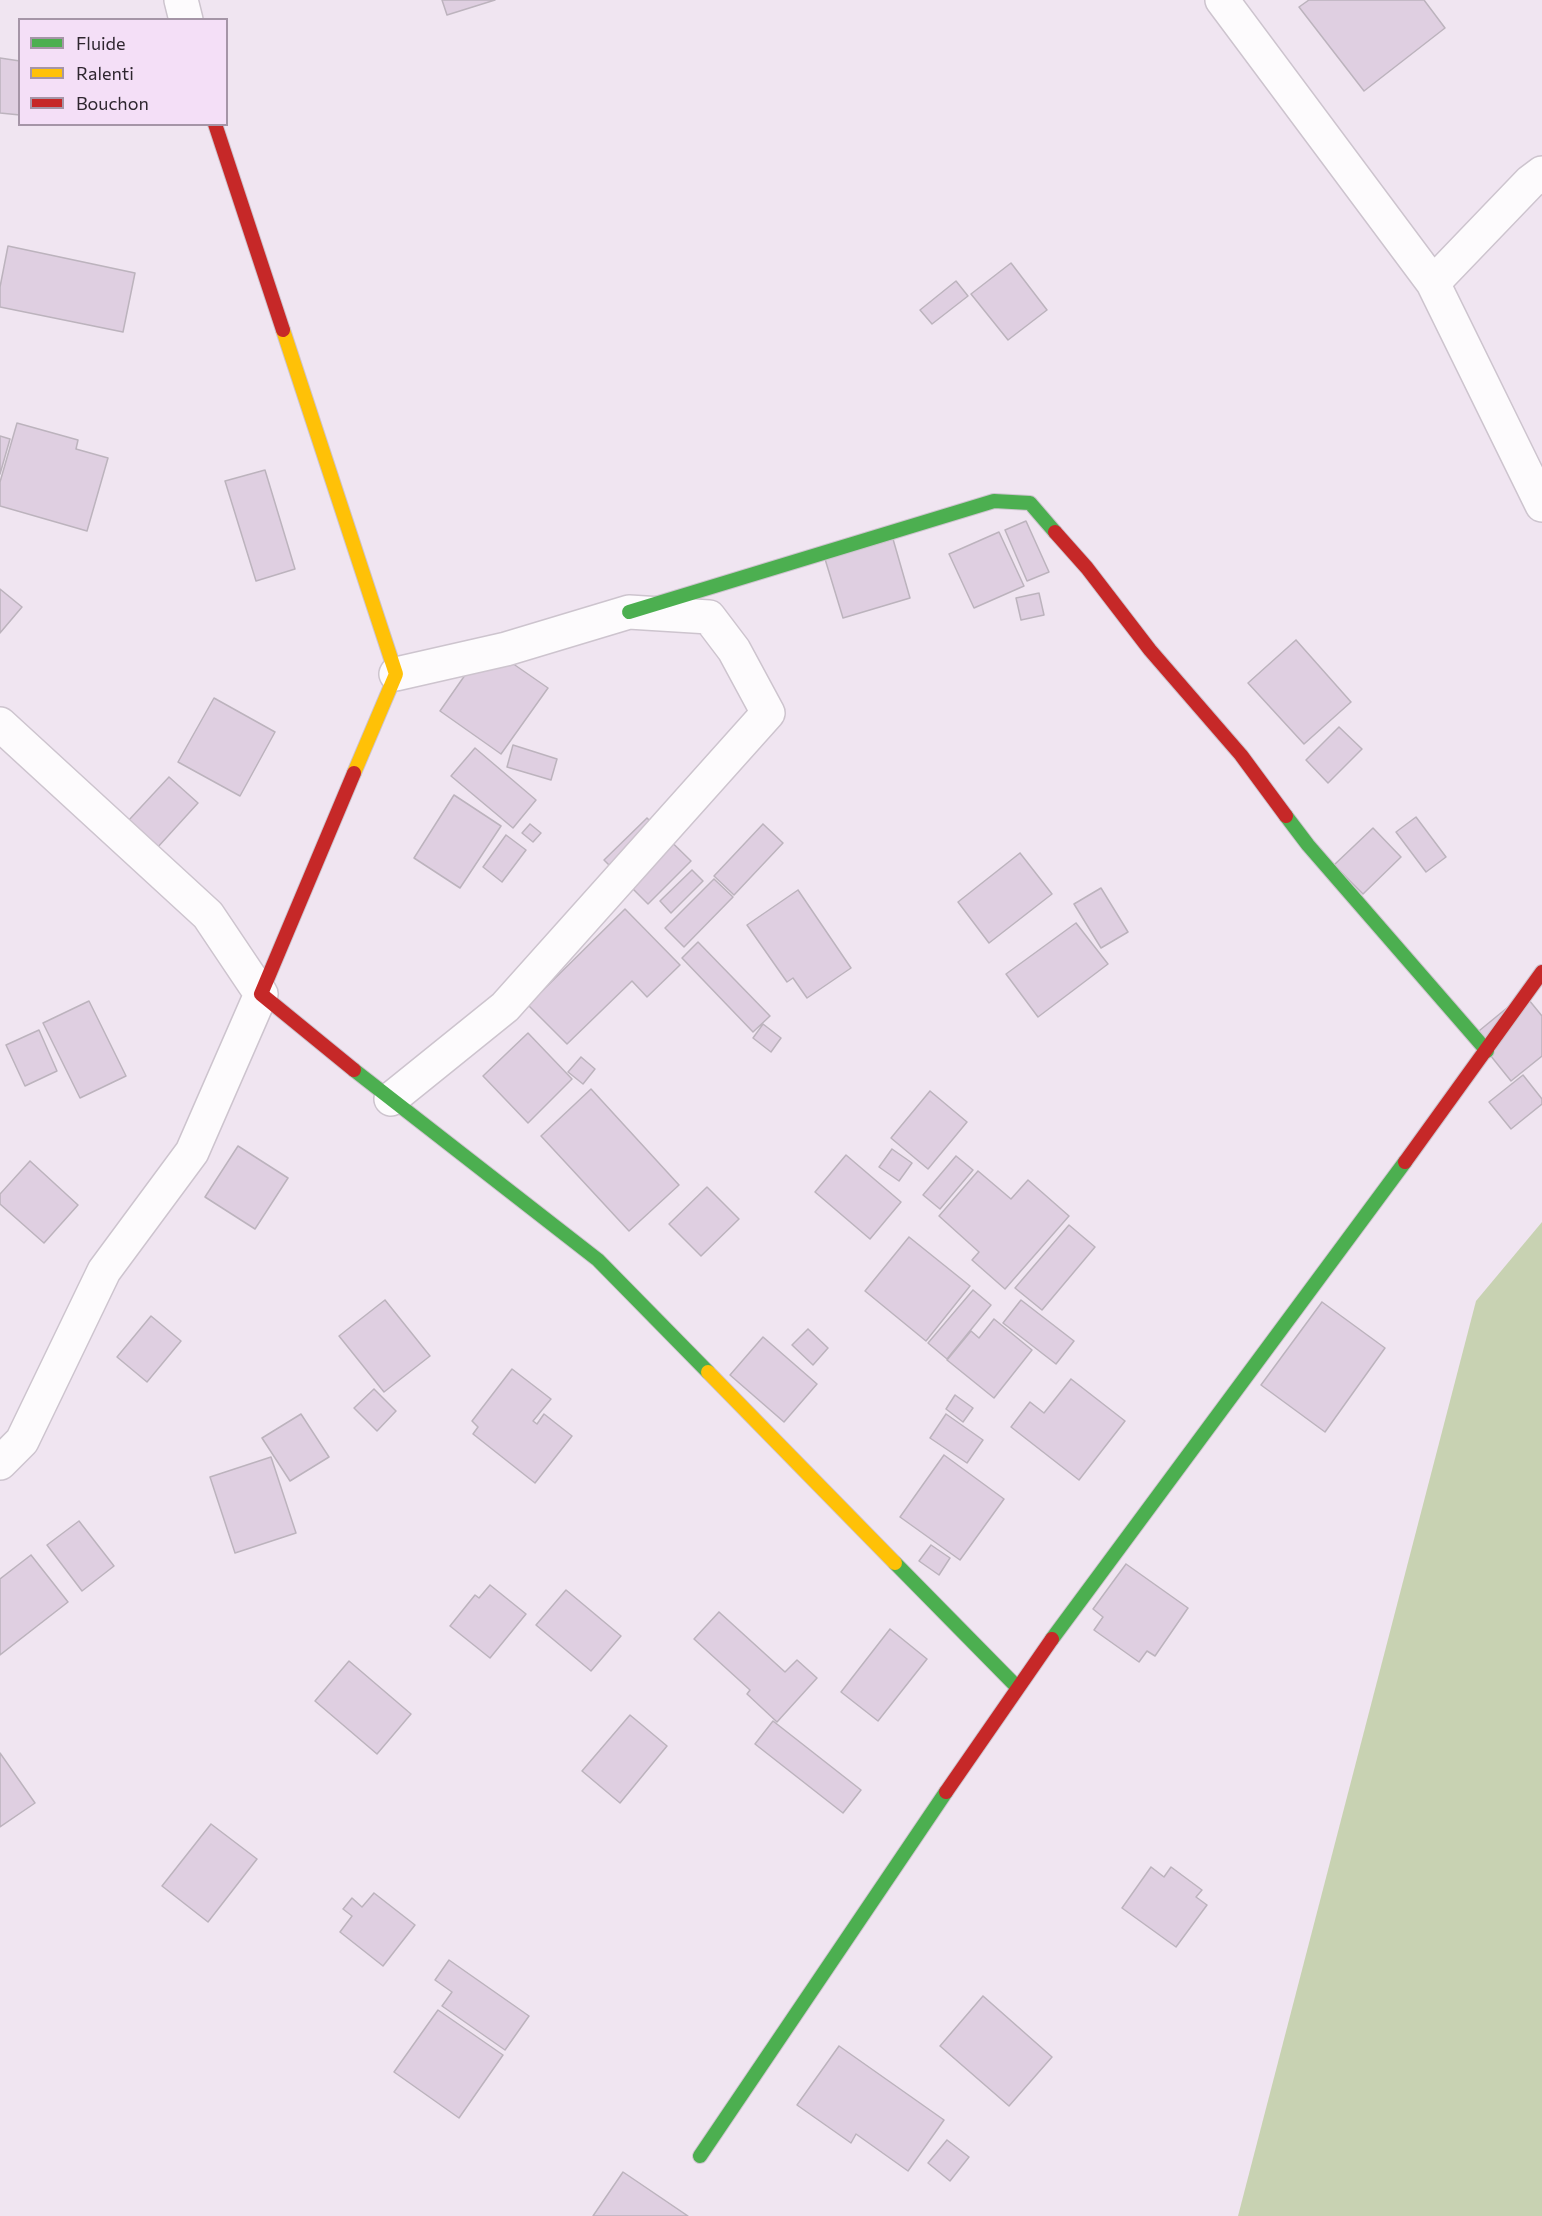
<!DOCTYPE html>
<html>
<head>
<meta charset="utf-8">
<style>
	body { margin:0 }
	#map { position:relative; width:1542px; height:2216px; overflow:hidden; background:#f0e5f1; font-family:Commissioner,sans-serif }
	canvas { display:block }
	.legend { position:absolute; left:18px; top:18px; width:210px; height:108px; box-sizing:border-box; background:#f4dff7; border:2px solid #a595a7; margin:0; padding:8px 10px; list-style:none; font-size:18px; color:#2e262f }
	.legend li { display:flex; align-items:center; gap:12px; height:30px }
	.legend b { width:30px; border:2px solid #a595a7 }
</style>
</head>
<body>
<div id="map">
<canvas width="1542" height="2216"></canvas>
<ul class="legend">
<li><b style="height:8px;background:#4caf50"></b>Fluide</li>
<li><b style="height:8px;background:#ffc107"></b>Ralenti</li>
<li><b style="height:8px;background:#c62828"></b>Bouchon</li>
</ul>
</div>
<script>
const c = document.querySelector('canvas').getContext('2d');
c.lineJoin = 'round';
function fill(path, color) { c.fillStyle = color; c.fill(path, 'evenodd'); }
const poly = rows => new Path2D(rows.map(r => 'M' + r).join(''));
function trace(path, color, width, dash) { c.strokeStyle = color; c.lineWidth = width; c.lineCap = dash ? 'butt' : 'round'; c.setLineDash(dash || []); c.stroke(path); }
fill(poly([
	[1542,1222,1542,2216,1238,2216,1476,1301]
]), '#c8d2b2');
const building = poly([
	[442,0,495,0,447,15,442,0],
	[1309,0,1424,0,1445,28,1364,91,1299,7,1309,0],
	[0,58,20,61,20,115,0,113,0,58],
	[8,246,135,273,123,332,0,307,0,287,8,246],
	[1011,263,1047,310,1008,340,971,294,1011,263],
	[956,281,968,296,932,324,920,310,956,281],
	[17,423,78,440,76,449,108,458,87,531,0,506,0,482,17,423],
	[0,436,10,439,0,474,0,436],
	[265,470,295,569,256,581,225,481,265,470],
	[1026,521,1049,572,1027,581,1005,530,1026,521],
	[999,532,1024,586,974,608,949,554,999,532],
	[893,539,910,598,843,618,825,559,893,539],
	[0,589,22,607,0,633,0,589],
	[1039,593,1044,615,1021,620,1016,598,1039,593],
	[1296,640,1351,702,1304,744,1248,683,1296,640],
	[486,645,548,688,501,754,440,711,486,645],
	[214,698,275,732,240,796,178,762,214,698],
	[1339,727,1362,749,1328,783,1306,760,1339,727],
	[513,745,557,759,551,780,507,767,513,745],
	[475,748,536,800,513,828,451,776,475,748],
	[169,777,198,803,157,848,128,821,169,777],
	[454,795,501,826,460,888,414,858,454,795],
	[1416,817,1446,857,1426,872,1396,832,1416,817],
	[647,818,691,861,648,904,604,860,647,818],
	[530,824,541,833,533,842,522,833,530,824],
	[763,824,783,843,734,895,714,876,763,824],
	[1373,828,1401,857,1363,894,1334,865,1373,828],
	[506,835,526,850,502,882,483,867,506,835],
	[1020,853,1052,894,989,943,958,902,1020,853],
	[692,870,703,881,671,913,660,901,692,870],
	[714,879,733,897,684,947,665,928,714,879],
	[1101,888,1128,932,1101,948,1074,904,1101,888],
	[798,890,851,968,807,998,793,978,787,982,747,925,798,890],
	[625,909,680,965,647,997,632,981,567,1044,528,1005,625,909],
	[1076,923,1108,964,1038,1017,1006,974,1076,923],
	[698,942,770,1016,753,1032,682,958,698,942],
	[1524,994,1542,1016,1542,1056,1511,1081,1474,1035,1524,994],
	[89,1001,126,1076,80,1098,43,1023,89,1001],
	[763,1024,781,1038,771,1052,753,1038,763,1024],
	[39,1030,57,1071,25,1086,6,1045,39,1030],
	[528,1033,572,1079,528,1123,483,1076,528,1033],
	[581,1057,595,1069,583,1084,568,1072,581,1057],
	[1523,1075,1542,1099,1542,1104,1511,1129,1489,1102,1523,1075],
	[591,1089,679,1185,629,1231,541,1136,591,1089],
	[930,1091,967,1122,928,1169,891,1138,930,1091],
	[238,1146,288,1178,255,1229,205,1197,238,1146],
	[892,1149,912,1163,899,1181,879,1167,892,1149],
	[846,1155,901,1202,870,1239,815,1192,846,1155],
	[956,1156,973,1170,940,1209,923,1195,956,1156],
	[30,1161,78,1205,44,1243,0,1204,0,1194,30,1161],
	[978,1171,1011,1199,1028,1180,1069,1216,1005,1289,972,1260,979,1252,939,1216,978,1171],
	[707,1187,739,1219,701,1256,669,1224,707,1187],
	[1069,1225,1095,1247,1042,1310,1015,1288,1069,1225],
	[909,1237,970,1286,926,1341,865,1291,909,1237],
	[973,1290,991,1305,947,1359,928,1343,973,1290],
	[385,1300,430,1356,384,1392,339,1336,385,1300],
	[1021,1300,1074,1341,1056,1364,1003,1323,1021,1300],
	[1322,1302,1385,1348,1325,1432,1261,1385,1322,1302],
	[151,1316,181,1341,147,1382,117,1357,151,1316],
	[994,1319,1032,1350,994,1398,947,1360,971,1331,979,1338,994,1319],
	[808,1329,828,1348,813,1365,792,1345,808,1329],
	[763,1337,817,1384,784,1422,730,1375,763,1337],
	[512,1369,551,1399,533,1421,537,1424,544,1414,572,1436,535,1483,473,1434,478,1427,472,1421,512,1369],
	[1071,1379,1125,1421,1079,1480,1011,1427,1030,1402,1044,1413,1071,1379],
	[374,1389,396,1411,377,1431,354,1408,374,1389],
	[955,1395,973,1408,963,1422,946,1409,955,1395],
	[301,1414,329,1457,290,1481,262,1438,301,1414],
	[946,1414,983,1440,967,1463,930,1438,946,1414],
	[944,1455,1004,1499,960,1560,900,1517,944,1455],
	[271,1457,296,1533,235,1553,210,1477,271,1457],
	[79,1521,114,1566,82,1591,47,1545,79,1521],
	[931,1545,950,1558,939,1575,919,1561,931,1545],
	[31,1555,68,1602,0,1655,0,1579,31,1555],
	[1126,1564,1188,1608,1155,1656,1147,1651,1139,1662,1094,1630,1103,1617,1093,1609,1126,1564],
	[490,1585,526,1614,490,1658,450,1626,475,1595,479,1598,490,1585],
	[566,1590,621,1636,591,1671,536,1625,566,1590],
	[719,1612,785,1672,797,1660,817,1678,777,1722,747,1694,750,1690,694,1639,719,1612],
	[890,1629,927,1659,878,1721,841,1692,890,1629],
	[349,1661,411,1714,377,1754,315,1701,349,1661],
	[630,1715,667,1746,620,1803,582,1771,630,1715],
	[773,1721,861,1790,843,1813,755,1744,773,1721],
	[0,1753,35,1803,0,1827,0,1753],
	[211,1824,257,1859,208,1922,162,1886,211,1824],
	[1151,1867,1164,1877,1171,1867,1202,1890,1196,1897,1207,1905,1176,1947,1122,1908,1151,1867],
	[374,1893,415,1925,383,1966,340,1932,352,1916,343,1909,352,1898,362,1907,374,1893],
	[449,1960,529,2016,505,2050,442,2006,452,1992,435,1980,449,1960],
	[983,1996,1052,2057,1009,2106,940,2046,983,1996],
	[438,2010,503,2055,459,2118,394,2072,438,2010],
	[839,2046,944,2120,908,2171,856,2134,851,2143,797,2105,839,2046],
	[947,2140,969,2157,950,2181,928,2163,947,2140],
	[623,2172,688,2216,593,2216,623,2172]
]);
fill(building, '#dfcfe1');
trace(building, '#bcb3bd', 1.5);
const street = poly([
	[181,0,186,20],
	[1222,0,1433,283,1542,505],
	[1433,283,1530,182,1542,173],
	[0,724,208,915,261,994,192,1152,104,1271,22,1441,0,1463],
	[391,1099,505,1007,768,713,734,650,709,617,629,612,506,649,396,674]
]);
const fast = poly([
	[629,612,994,501,1030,503,1055,532],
	[1286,816,1308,845,1487,1051],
	[354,1070,598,1260,708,1372],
	[895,1563,1017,1687],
	[1052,1639,1405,1162],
	[700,2156,946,1792]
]);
const slow = poly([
	[283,330,396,674,354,773],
	[708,1372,895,1563]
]);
const jam = poly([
	[215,124,283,330],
	[1055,532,1087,568,1150,650,1241,755,1286,816],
	[354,773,261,994,354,1070],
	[1405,1162,1542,972],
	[946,1792,1052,1639]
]);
trace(street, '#cdc4ce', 36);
trace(fast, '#cdc4ce', 16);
trace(slow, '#cdc4ce', 16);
trace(jam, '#cdc4ce', 16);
trace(street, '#fdfbfd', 33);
trace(fast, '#4caf50', 14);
trace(slow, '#ffc107', 14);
trace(jam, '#c62828', 14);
</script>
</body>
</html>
